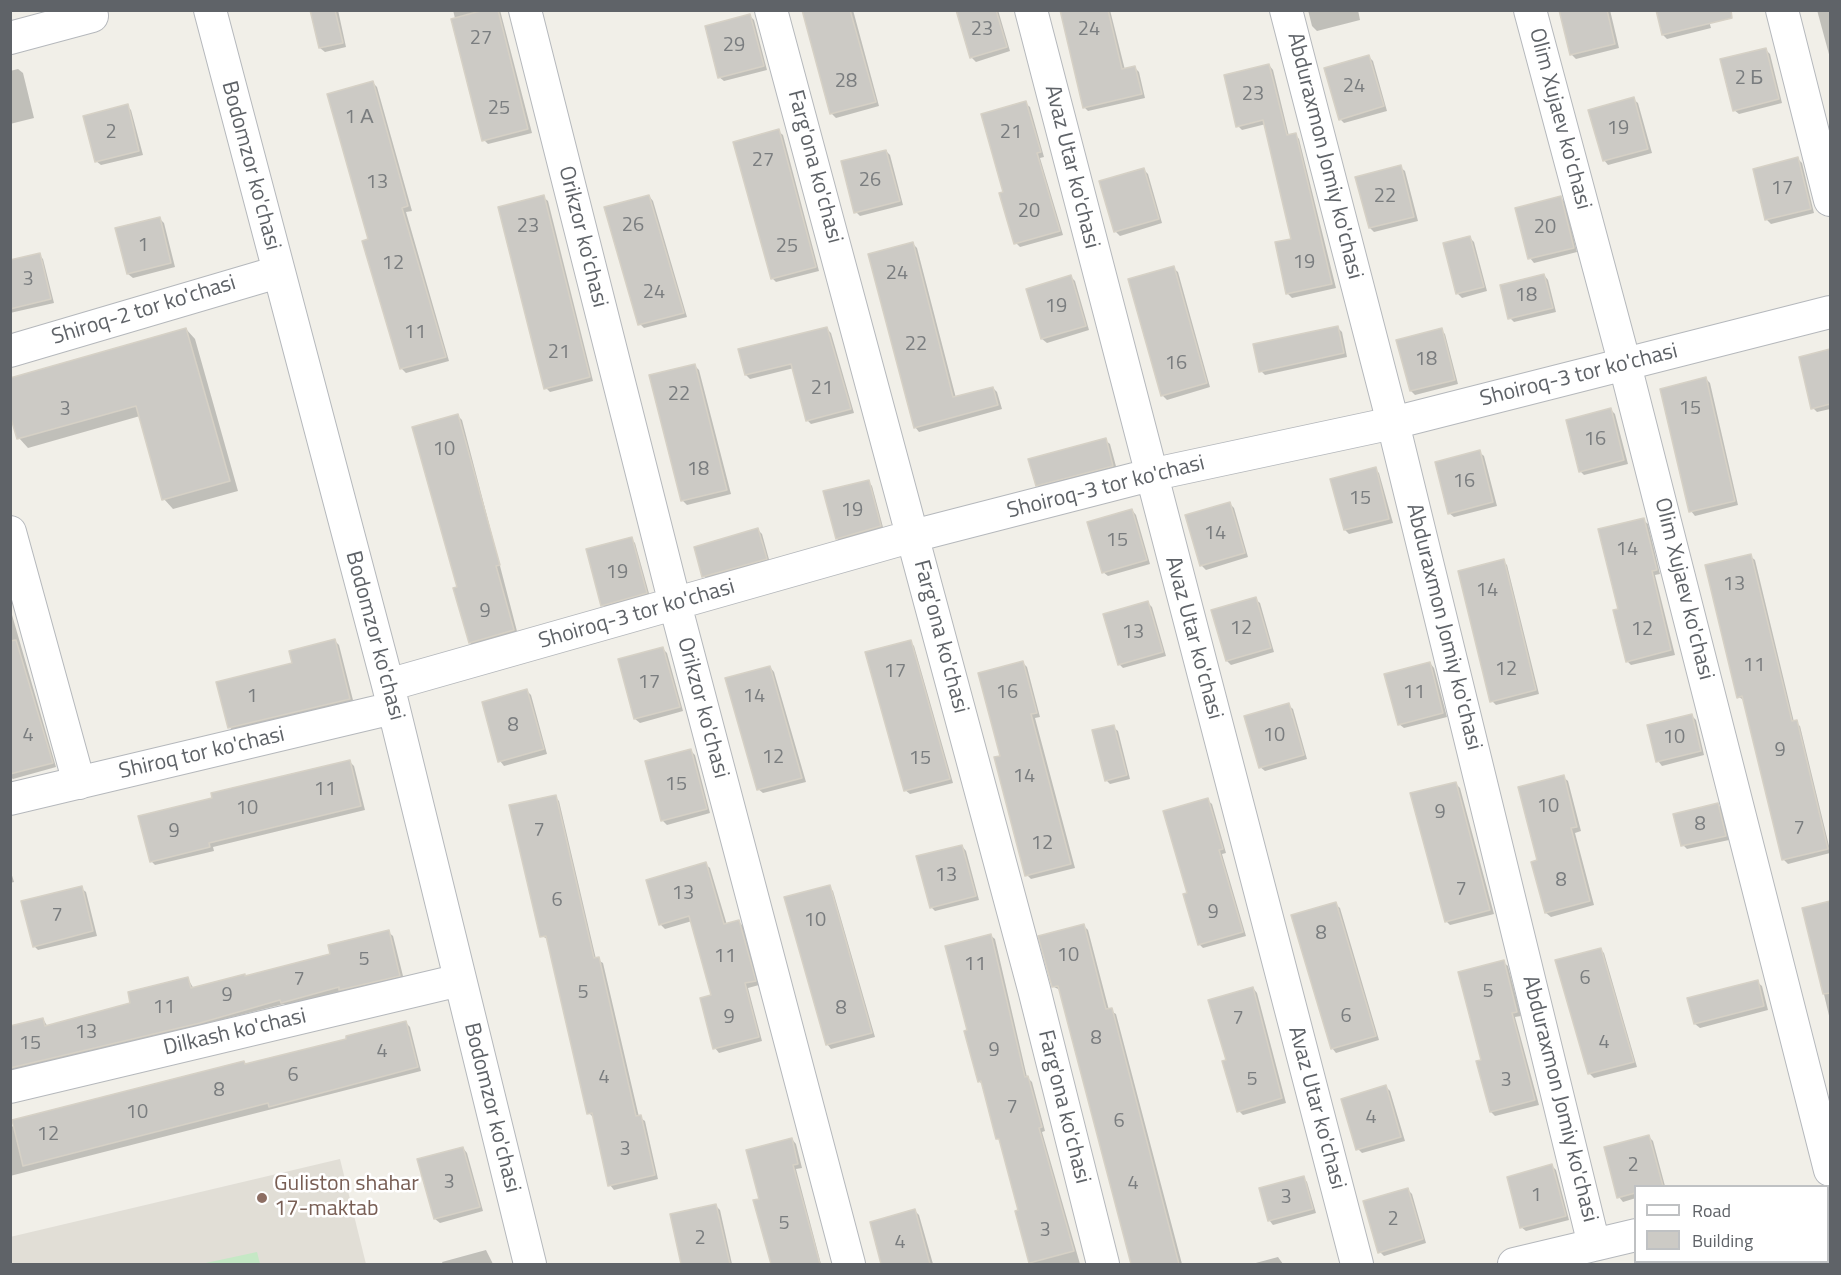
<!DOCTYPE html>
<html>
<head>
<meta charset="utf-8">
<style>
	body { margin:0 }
	#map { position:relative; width:1841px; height:1275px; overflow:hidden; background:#f1efe8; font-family:"Titillium Web",sans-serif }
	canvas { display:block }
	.frame { position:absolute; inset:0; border:12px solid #5f6368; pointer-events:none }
	.legend { position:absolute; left:1634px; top:1185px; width:195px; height:78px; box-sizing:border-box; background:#fff; border:2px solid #bfc1c3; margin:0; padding:8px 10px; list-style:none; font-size:18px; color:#5f6368 }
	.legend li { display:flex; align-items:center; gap:12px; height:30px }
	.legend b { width:30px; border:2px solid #bfc1c3 }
</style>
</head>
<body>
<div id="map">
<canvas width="1841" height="1275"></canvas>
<div class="frame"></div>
<ul class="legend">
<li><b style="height:8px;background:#fff"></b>Road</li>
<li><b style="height:16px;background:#cccac5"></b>Building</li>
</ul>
</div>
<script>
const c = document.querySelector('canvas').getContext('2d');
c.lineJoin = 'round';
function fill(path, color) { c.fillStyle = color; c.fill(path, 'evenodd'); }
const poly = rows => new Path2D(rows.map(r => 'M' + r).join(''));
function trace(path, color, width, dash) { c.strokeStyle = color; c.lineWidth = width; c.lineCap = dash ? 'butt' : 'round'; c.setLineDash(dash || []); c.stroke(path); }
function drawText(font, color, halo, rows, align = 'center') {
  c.font = font + ' "Titillium Web",sans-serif'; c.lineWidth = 5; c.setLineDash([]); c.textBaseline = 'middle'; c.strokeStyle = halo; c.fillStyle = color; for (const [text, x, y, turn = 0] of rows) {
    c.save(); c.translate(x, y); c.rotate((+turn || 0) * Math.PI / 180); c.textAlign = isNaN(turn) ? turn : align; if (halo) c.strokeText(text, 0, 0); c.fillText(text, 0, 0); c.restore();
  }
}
fill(poly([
	[340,1159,366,1264,11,1264,10,1237]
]), '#e1ded6');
fill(poly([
	[257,1252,260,1264,201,1264]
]), '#c5e8c5');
fill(poly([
	[312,10,338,10,346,47,325,52,320,48],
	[453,10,500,10,532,133,488,144,484,140],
	[803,10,853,10,879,106,836,118,831,113],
	[957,10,998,10,1010,51,976,62,971,57],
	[1061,10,1110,10,1125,70,1135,68,1139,72,1145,98,1088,111,1084,107],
	[1308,10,1358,10,1360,20,1317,31,1312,26],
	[1560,10,1610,10,1619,48,1576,59,1571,54],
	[1706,10,1711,28,1667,39,1663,35],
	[1817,10,1830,10,1830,58],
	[750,16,754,20,767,70,724,81,719,77],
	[1765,49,1770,54,1782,103,1739,114,1734,110],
	[1369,57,1373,61,1387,111,1344,123,1340,119],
	[1269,65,1273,70,1289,136,1295,134,1299,139,1336,288,1292,298,1288,294,1293,240,1266,124,1242,130,1238,126],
	[18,69,23,73,34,118,10,124,10,71],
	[373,83,377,87,412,211,406,212,449,361,406,373,401,368,370,240],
	[1633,99,1638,103,1652,153,1608,165,1604,160],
	[1025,103,1030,107,1044,157,1040,158,1063,235,1020,247,1016,243,1005,193],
	[127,106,131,110,143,155,101,165,96,161],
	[778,131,783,135,819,271,776,282,772,278],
	[886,151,890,155,903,205,860,216,856,212],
	[1798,159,1802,163,1814,213,1771,224,1767,220],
	[1400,167,1405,171,1418,221,1374,232,1370,228],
	[1144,170,1148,174,1162,223,1120,236,1115,231],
	[649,196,653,201,687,317,644,328,640,324],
	[543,197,548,201,593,381,550,392,546,388],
	[1561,198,1565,202,1577,252,1534,263,1530,258],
	[159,218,164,223,175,267,133,278,128,274,117,229],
	[1470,238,1474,242,1487,291,1462,298,1458,294,1445,245],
	[913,244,917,248,956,398,993,388,997,392,1002,409,919,432,915,427],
	[39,255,43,259,54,303,10,313,10,262],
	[1173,268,1178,272,1210,387,1167,400,1163,396,1130,280],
	[1544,275,1548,280,1556,312,1514,322,1510,318],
	[1071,277,1075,281,1089,330,1047,343,1042,339],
	[1337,327,1342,332,1347,357,1265,375,1261,371],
	[826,328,831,333,854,413,811,424,807,420,794,368,750,379,746,375],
	[186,329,195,339,238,491,173,509,164,499,140,416,28,448,19,438],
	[1441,330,1445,334,1458,384,1415,395,1411,391],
	[1830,351,1830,409,1817,412,1813,408,1801,358],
	[694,365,699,370,731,494,687,505,683,501,651,376],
	[1706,379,1710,383,1738,505,1695,516,1691,511],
	[1611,410,1615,414,1628,464,1584,475,1580,471],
	[458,416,462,420,518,635,474,647,470,643,459,588],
	[1105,440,1110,444,1117,470,1041,489,1037,485],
	[1479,452,1484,456,1497,506,1454,517,1449,513],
	[1375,469,1379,473,1393,523,1349,534,1345,530],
	[868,481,872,486,884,531,841,543,837,539],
	[1230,504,1234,508,1248,557,1206,570,1201,565],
	[1132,510,1136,515,1150,564,1108,576,1103,572],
	[1643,520,1648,524,1660,574,1655,575,1675,655,1631,665,1627,661,1620,610],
	[758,530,762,534,770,563,708,581,704,576],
	[631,539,635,543,650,597,607,609,603,605],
	[1750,556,1755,560,1794,722,1800,726,1830,850,1830,853,1788,864,1784,860,1745,701,1739,697],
	[1503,561,1507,565,1539,694,1496,705,1492,701],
	[1255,599,1260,603,1274,652,1231,665,1227,661],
	[1147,602,1152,607,1166,656,1123,668,1119,664],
	[10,608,56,767,13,779,10,777],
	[335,641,339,645,354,704,234,731,229,727,294,664],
	[910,642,914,646,953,783,910,794,905,790],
	[663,649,667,653,683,711,640,723,635,719],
	[1023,663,1027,667,1040,717,1035,718,1075,868,1031,879,1027,875,1001,757],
	[1430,663,1434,668,1447,717,1404,728,1399,724],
	[770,667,774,672,806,782,763,793,758,789],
	[527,691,531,695,547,754,504,766,500,761],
	[1288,705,1293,709,1307,759,1265,771,1260,767],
	[1692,716,1696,720,1704,755,1662,766,1658,761],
	[1113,727,1118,731,1130,779,1110,784,1106,780],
	[690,750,695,755,710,813,667,825,662,820],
	[349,761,354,766,365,810,213,847,214,851,155,865,151,861],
	[1563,777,1568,781,1581,831,1575,833,1594,905,1551,917,1546,913,1539,861],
	[1455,783,1460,788,1494,914,1450,925,1446,921],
	[555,797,559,801,596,959,603,963,639,1117,645,1121,658,1179,614,1190,610,1185,593,1117,589,1113,549,940,542,936],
	[1207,800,1212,804,1226,853,1222,854,1246,936,1203,948,1199,944,1188,894],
	[1718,805,1722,809,1729,840,1687,849,1683,845],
	[962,846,966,851,979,900,935,911,931,907],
	[705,864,710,868,727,925,739,922,743,926,759,985,748,988,762,1041,719,1053,715,1048,713,996,692,921,665,929,661,925,648,881],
	[10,869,14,882,10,883],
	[829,887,833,891,875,1037,831,1049,827,1044],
	[81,888,86,892,97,936,38,950,34,946],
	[1830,902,1830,1020,1804,909],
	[1335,904,1340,908,1379,1040,1336,1053,1332,1048],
	[1084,926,1088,930,1109,1010,1116,1014,1182,1264,1132,1264,1060,990,1054,987],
	[388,932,393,936,404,980,345,994,343,991,287,1006,284,1004,10,1073,10,1026,43,1019,48,1027,132,1004,188,979,194,989,244,975,246,977,332,955],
	[990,935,995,939,1027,1077,1032,1082,1045,1131,1042,1132,1080,1264,1030,1264,1017,1212,1020,1211,984,1086,979,1081],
	[1600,949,1604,953,1637,1067,1594,1078,1590,1074,1574,1014],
	[1503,962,1508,966,1521,1016,1515,1017,1539,1105,1495,1116,1491,1112,1483,1061],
	[1757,982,1762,986,1768,1010,1700,1028,1695,1024],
	[1253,988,1257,993,1286,1103,1243,1115,1239,1111,1228,1061],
	[406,1023,410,1027,421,1071,10,1176,10,1127,348,1040],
	[1386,1087,1390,1091,1405,1141,1362,1153,1358,1149],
	[1649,1137,1653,1141,1665,1186,1636,1186,1636,1198,1623,1202,1619,1197],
	[792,1139,796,1144,802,1168,796,1169,821,1264,772,1264,755,1201,761,1200],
	[463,1148,467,1153,483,1211,440,1223,435,1219],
	[1552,1166,1556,1170,1569,1220,1526,1231,1521,1227],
	[1303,1177,1307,1182,1316,1213,1273,1225,1269,1220],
	[1408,1190,1412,1194,1426,1243,1384,1256,1380,1252],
	[715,1205,720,1210,732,1264,683,1264,671,1215],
	[915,1211,919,1215,933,1264,883,1264,871,1223],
	[486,1250,493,1264,443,1264,442,1262],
	[1278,1257,1283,1264,1252,1264]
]), '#0003');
const building = poly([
	[310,10,335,10,343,43,319,48,310,10],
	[484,10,498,10,528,129,482,141,451,19,484,10],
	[802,10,850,10,876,102,830,114,802,10],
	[956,10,996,10,1007,47,970,58,956,10],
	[1060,10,1108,10,1122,69,1135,66,1142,94,1083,108,1060,10],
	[1559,10,1607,10,1615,44,1570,55,1559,10],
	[1656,10,1731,10,1732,18,1662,35,1656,10],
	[750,14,764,66,718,78,705,26,750,14],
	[1766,48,1779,99,1733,111,1720,59,1766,48],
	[1369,55,1384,106,1339,120,1324,68,1369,55],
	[1269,64,1287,135,1296,133,1332,284,1286,294,1275,242,1291,239,1263,120,1236,127,1224,75,1269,64],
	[373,81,408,206,402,208,446,357,400,369,362,241,368,239,327,94,373,81],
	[1634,97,1648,149,1603,161,1588,110,1634,97],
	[1026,101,1041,152,1037,153,1060,231,1014,244,999,193,1003,192,981,114,1026,101],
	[128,104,139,151,95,162,83,116,128,104],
	[779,129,816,267,771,279,733,142,779,129],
	[886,150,900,201,854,213,841,161,886,150],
	[1798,157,1811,209,1765,220,1753,169,1798,157],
	[1401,165,1414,217,1369,228,1355,177,1401,165],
	[1144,168,1159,219,1114,232,1099,181,1144,168],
	[544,195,590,377,544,389,498,207,544,195],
	[649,195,684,313,638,325,604,207,649,195],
	[1561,196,1574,248,1528,259,1515,208,1561,196],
	[160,217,171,263,127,274,115,228,160,217],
	[1470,236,1484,287,1456,294,1443,243,1470,236],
	[913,242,953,397,993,387,998,405,914,428,868,254,913,242],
	[40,253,51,299,10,309,10,260,40,253],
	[1174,266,1207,383,1161,396,1128,279,1174,266],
	[1544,274,1553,308,1508,319,1500,285,1544,274],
	[1071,275,1086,326,1041,339,1026,289,1071,275],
	[1338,326,1344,353,1259,372,1253,344,1338,326],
	[827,327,851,409,806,421,791,364,745,375,738,349,827,327],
	[186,328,230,481,162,500,136,406,17,439,10,415,10,378,186,328],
	[1442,328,1455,380,1410,391,1396,340,1442,328],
	[1830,349,1830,404,1811,409,1799,357,1830,349],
	[695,364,727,490,681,501,649,375,695,364],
	[1706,377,1735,501,1689,512,1660,389,1706,377],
	[1611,408,1624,460,1579,472,1566,420,1611,408],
	[458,414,500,565,496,566,514,630,469,643,453,588,457,587,412,427,458,414],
	[1106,438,1113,466,1036,486,1028,459,1106,438],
	[1480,450,1493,502,1448,514,1435,462,1480,450],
	[1376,467,1389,519,1344,530,1330,479,1376,467],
	[869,480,881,526,836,539,823,491,869,480],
	[1230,502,1245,553,1200,566,1185,515,1230,502],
	[1132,509,1147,560,1102,573,1087,522,1132,509],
	[1644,518,1657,570,1652,571,1671,650,1626,662,1613,610,1618,609,1598,529,1644,518],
	[758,528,767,559,702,577,694,547,758,528],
	[632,537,647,593,601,606,586,549,632,537],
	[1751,554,1792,721,1797,720,1828,849,1782,860,1742,696,1737,698,1705,565,1751,554],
	[1504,559,1536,690,1490,702,1458,571,1504,559],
	[1256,597,1271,648,1226,661,1211,610,1256,597],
	[1148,601,1163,652,1118,665,1103,614,1148,601],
	[335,639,350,699,228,728,216,682,292,663,289,651,335,639],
	[16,640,53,763,10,774,10,641,16,640],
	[911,640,950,779,904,791,865,652,911,640],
	[663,647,680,707,634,719,618,659,663,647],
	[1023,661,1037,713,1031,714,1071,864,1025,876,994,757,1000,756,978,673,1023,661],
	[1430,662,1443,713,1398,725,1384,674,1430,662],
	[770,666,802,778,757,790,725,678,770,666],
	[527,689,544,749,498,762,482,702,527,689],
	[1289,703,1304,755,1259,768,1244,716,1289,703],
	[1692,714,1701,751,1656,762,1647,725,1692,714],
	[1114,725,1127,775,1105,781,1092,730,1114,725],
	[691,749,707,809,661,821,645,761,691,749],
	[350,760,361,806,209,843,210,847,150,862,138,816,212,798,211,793,350,760],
	[1564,775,1577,827,1571,828,1590,901,1545,913,1531,862,1537,860,1518,787,1564,775],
	[1456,782,1490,910,1445,922,1410,793,1456,782],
	[556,795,594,958,599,957,636,1116,641,1115,655,1175,608,1186,592,1113,587,1114,546,936,540,937,509,805,556,795],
	[1208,798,1223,849,1219,850,1243,932,1198,945,1183,894,1187,893,1163,811,1208,798],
	[1718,803,1726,836,1681,846,1673,814,1718,803],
	[962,845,976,896,930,908,916,856,962,845],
	[706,862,724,924,739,920,756,981,745,983,759,1037,713,1049,700,998,711,995,689,916,659,925,646,880,706,862],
	[830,885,872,1033,826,1045,784,897,830,885],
	[82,886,93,931,33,947,21,901,82,886],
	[1830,901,1830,993,1823,994,1802,908,1830,901],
	[1336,902,1376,1036,1331,1049,1291,915,1336,902],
	[1084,924,1106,1009,1112,1008,1179,1264,1131,1264,1058,986,1052,987,1038,936,1084,924],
	[389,930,400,976,339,990,339,987,281,1003,280,1000,200,1023,10,1068,10,1026,43,1018,45,1026,130,1003,128,992,188,977,191,988,245,974,245,976,330,954,328,945,389,930],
	[991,934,1025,1077,1028,1076,1042,1127,1039,1128,1074,1251,1029,1263,1015,1211,1018,1210,999,1139,996,1139,981,1081,978,1082,964,1031,967,1030,945,946,991,934],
	[1601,948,1634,1062,1588,1074,1555,960,1601,948],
	[1504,960,1517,1012,1512,1013,1535,1100,1490,1112,1476,1061,1481,1060,1458,972,1504,960],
	[1758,980,1764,1006,1694,1024,1687,998,1758,980],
	[1253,987,1282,1098,1237,1112,1222,1061,1226,1060,1208,1000,1253,987],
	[406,1021,418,1067,269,1107,268,1103,23,1166,12,1120,244,1061,245,1064,346,1039,346,1036,406,1021],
	[1386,1085,1401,1137,1356,1150,1341,1099,1386,1085],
	[1649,1135,1663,1186,1635,1186,1635,1193,1617,1198,1604,1147,1649,1135],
	[792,1138,798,1164,793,1165,820,1264,771,1264,753,1200,759,1199,746,1150,792,1138],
	[463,1147,480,1207,434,1219,417,1159,463,1147],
	[1552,1164,1566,1216,1520,1228,1507,1177,1552,1164],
	[1304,1176,1313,1209,1268,1221,1259,1188,1304,1176],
	[1408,1188,1423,1239,1378,1253,1363,1201,1408,1188],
	[716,1204,730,1264,681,1264,670,1214,716,1204],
	[915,1209,930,1264,881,1264,870,1222,915,1209]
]);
fill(building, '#cccac5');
trace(building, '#d6d1c6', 1.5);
const minor = poly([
	[210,10,388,685,530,1264],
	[525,10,675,604,849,1264],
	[771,10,1034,989,1103,1264],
	[1031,10,1357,1264],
	[1286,10,1393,423,1594,1245],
	[1530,10,1625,365,1830,1170],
	[1782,10,1830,200],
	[10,38,92,16],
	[10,351,278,272],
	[10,532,79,783],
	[388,685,913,536,1150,475,1393,423,1830,312],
	[10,799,393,708],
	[10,1087,460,980],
	[1514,1264,1636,1235]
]);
trace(minor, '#b5b8bc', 34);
trace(minor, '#fff', 32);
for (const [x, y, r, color] of [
	[262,1198,6,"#8d6e63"]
]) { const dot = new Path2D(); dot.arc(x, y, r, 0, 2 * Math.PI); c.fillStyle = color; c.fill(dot); trace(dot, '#fff', 2); }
drawText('20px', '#7a7d7f', null, [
	["23",982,30],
	["24",1089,30],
	["27",481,39],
	["29",734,46],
	["2 Б",1749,79],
	["28",846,82],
	["24",1354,87],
	["23",1253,95],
	["25",499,109],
	["1 А",359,118],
	["19",1618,129],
	["2",111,133],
	["21",1011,133],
	["27",763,161],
	["26",870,181],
	["13",377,183],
	["17",1782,189],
	["22",1385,197],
	["20",1029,212],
	["26",633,226],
	["23",528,227],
	["20",1545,228],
	["1",143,246],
	["25",787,247],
	["19",1304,263],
	["12",393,264],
	["24",897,274],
	["3",28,280],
	["24",654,293],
	["18",1526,296],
	["19",1056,307],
	["11",415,333],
	["22",916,345],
	["21",559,353],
	["18",1426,360],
	["16",1176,364],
	["21",822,389],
	["22",679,395],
	["15",1690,409],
	["3",65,410],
	["16",1595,440],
	["10",444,450],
	["18",698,470],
	["16",1464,482],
	["15",1360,499],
	["19",852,511],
	["14",1215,534],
	["15",1117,541],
	["14",1627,550],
	["19",617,573],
	["13",1734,585],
	["14",1487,591],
	["9",485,612],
	["12",1241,629],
	["12",1642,630],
	["13",1133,633],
	["11",1754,666],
	["12",1506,670],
	["17",895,672],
	["17",649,683],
	["16",1007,693],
	["11",1414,693],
	["1",252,697],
	["14",754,697],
	["8",513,726],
	["4",28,736],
	["10",1274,736],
	["10",1674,738],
	["9",1780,751],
	["12",773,758],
	["15",920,759],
	["14",1024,777],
	["15",676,785],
	["11",325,790],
	["10",1548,807],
	["10",247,809],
	["9",1440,813],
	["8",1700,825],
	["7",1799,829],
	["7",539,831],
	["9",174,832],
	["12",1042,844],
	["13",946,876],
	["8",1561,881],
	["7",1461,890],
	["13",683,894],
	["6",557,901],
	["9",1213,913],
	["7",57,916],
	["10",815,921],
	["8",1321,934],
	["10",1068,956],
	["11",725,957],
	["5",364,960],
	["11",975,965],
	["6",1585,979],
	["7",299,980],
	["5",1488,992],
	["5",583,993],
	["9",227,996],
	["11",164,1008],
	["8",841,1009],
	["6",1346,1017],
	["9",729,1018],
	["7",1238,1019],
	["13",86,1033],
	["8",1096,1039],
	["4",1604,1043],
	["15",30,1044],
	["9",994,1051],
	["4",382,1052],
	["6",293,1076],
	["4",604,1078],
	["5",1252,1080],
	["3",1506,1081],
	["8",219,1091],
	["7",1012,1108],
	["10",137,1113],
	["4",1371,1118],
	["6",1119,1122],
	["12",48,1135],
	["3",625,1150],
	["2",1633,1166],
	["3",449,1183],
	["4",1133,1184],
	["1",1536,1196],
	["3",1286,1198],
	["2",1393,1220],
	["5",784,1224],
	["3",1045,1231],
	["2",700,1239],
	["4",900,1243]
]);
drawText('22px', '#5f6368', '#fff', [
	["Olim Xujaev ko'chasi",1559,119,75],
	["Abduraxmon Jomiy ko'chasi",1324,156,76],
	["Bodomzor ko'chasi",250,166,75],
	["Farg'ona ko'chasi",814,167,75],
	["Avaz Utar ko'chasi",1071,167,76],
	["Orikzor ko'chasi",582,237,76],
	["Shiroq-2 tor ko'chasi",144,311,-17],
	["Shoiroq-3 tor ko'chasi",1579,376,-14],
	["Shoiroq-3 tor ko'chasi",1106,488,-14],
	["Olim Xujaev ko'chasi",1683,589,76],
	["Shoiroq-3 tor ko'chasi",637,615,-16],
	["Abduraxmon Jomiy ko'chasi",1443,627,76],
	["Bodomzor ko'chasi",374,636,75],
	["Farg'ona ko'chasi",940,637,75],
	["Avaz Utar ko'chasi",1193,638,75],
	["Orikzor ko'chasi",702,708,75],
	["Shiroq tor ko'chasi",202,754,-13],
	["Dilkash ko'chasi",235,1033,-13],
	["Abduraxmon Jomiy ko'chasi",1559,1099,76],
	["Farg'ona ko'chasi",1063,1107,76],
	["Bodomzor ko'chasi",491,1108,76],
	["Avaz Utar ko'chasi",1316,1108,75]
]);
drawText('22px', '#785e54', '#fff', [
	["Guliston shahar",274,1185],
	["17-maktab",274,1210]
], 'left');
</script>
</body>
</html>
